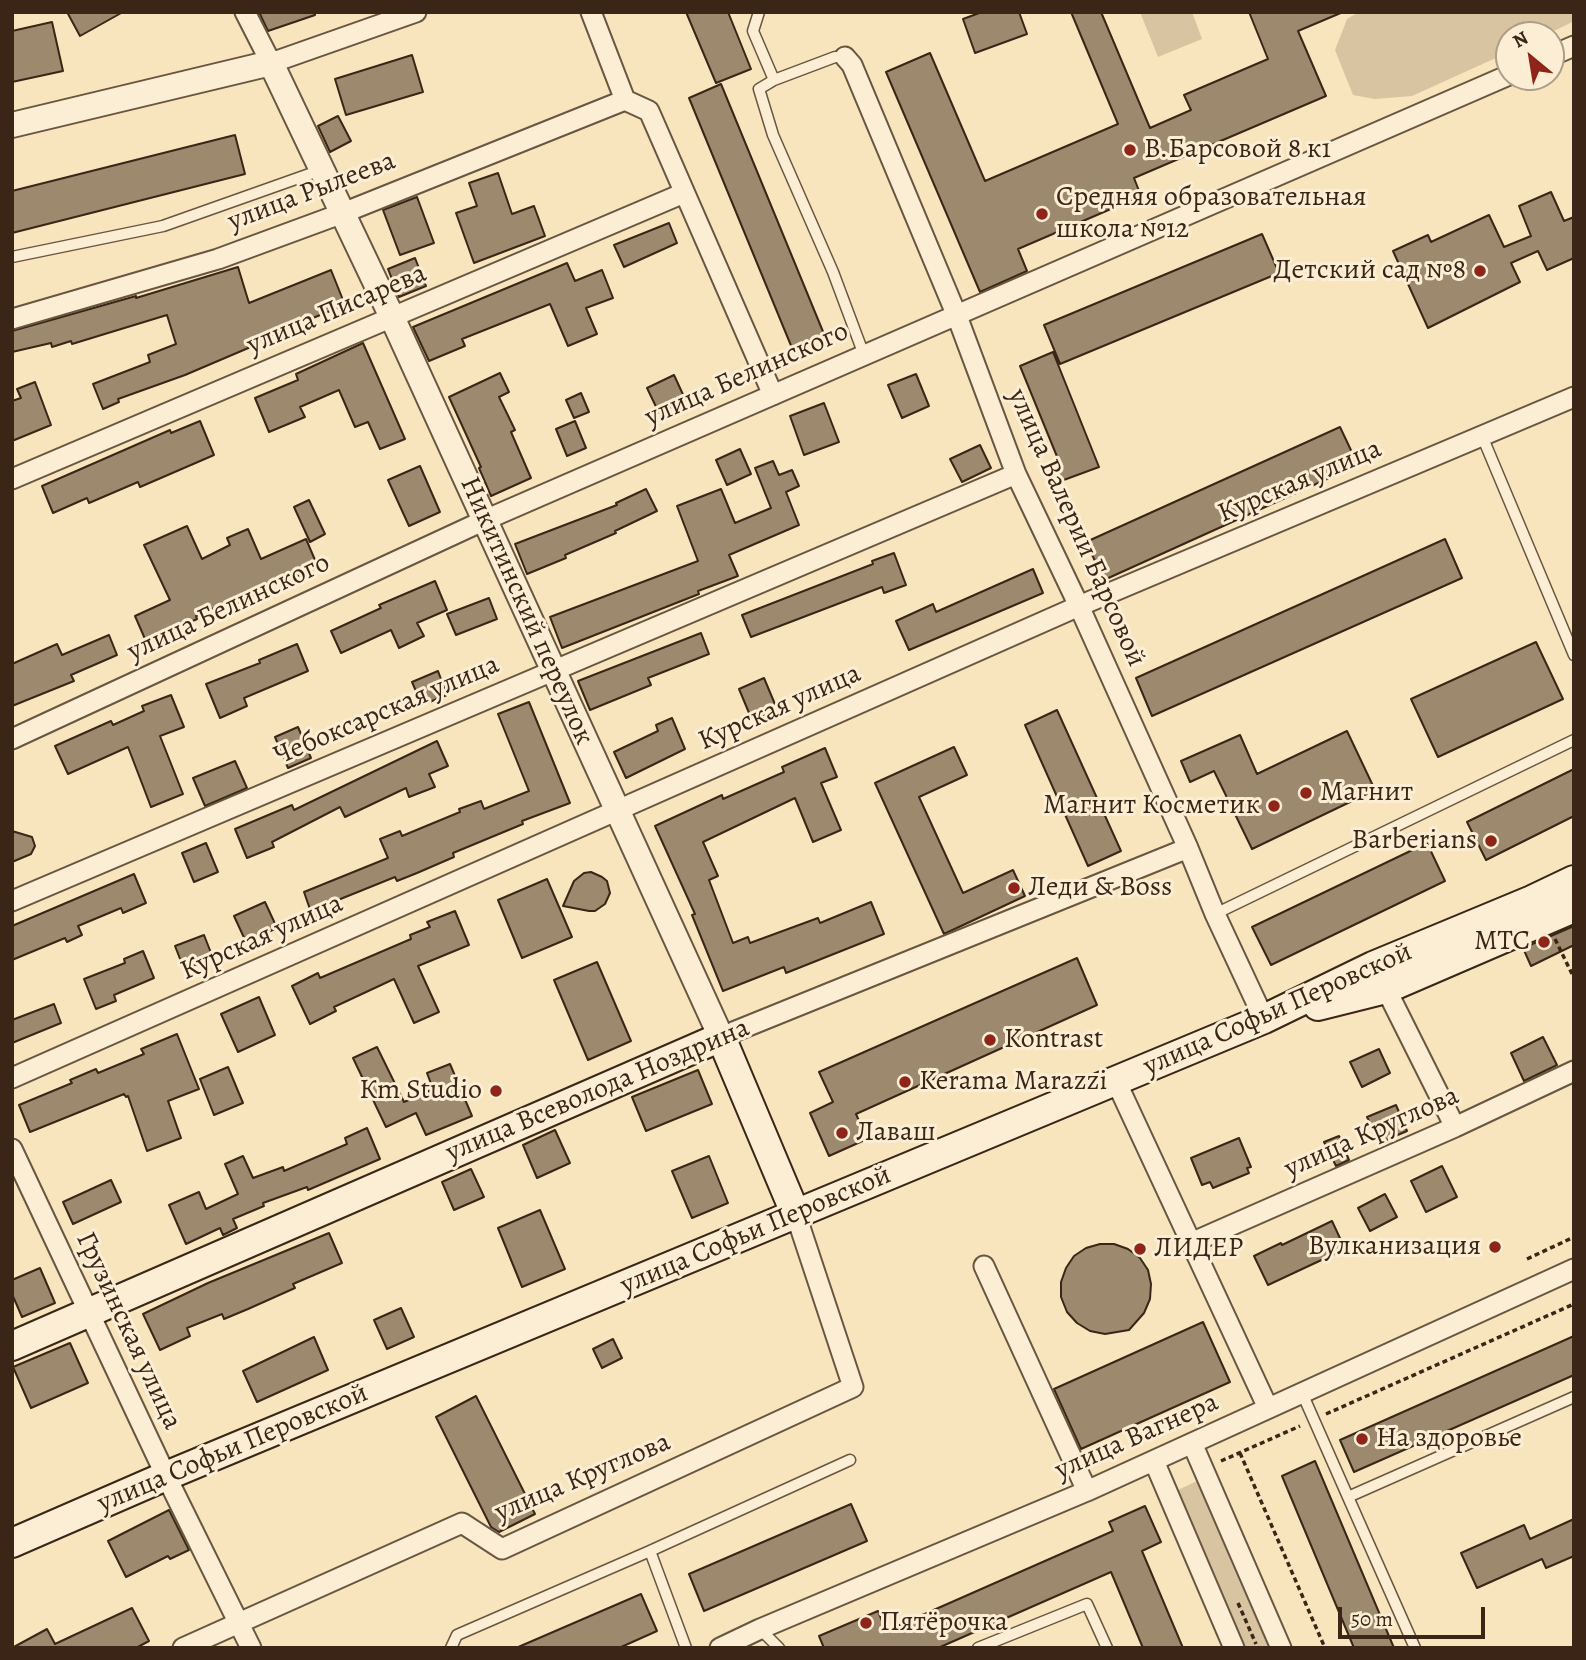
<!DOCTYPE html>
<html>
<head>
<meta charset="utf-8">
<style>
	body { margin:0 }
	#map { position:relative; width:1586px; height:1660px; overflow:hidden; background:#f9e5bd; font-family:Alegreya,serif }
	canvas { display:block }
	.frame { position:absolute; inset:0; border:14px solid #3a2517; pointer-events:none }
	.north { position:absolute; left:1495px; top:21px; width:70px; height:70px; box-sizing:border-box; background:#fbeed4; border:2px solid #ae9e88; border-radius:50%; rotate:330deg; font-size:19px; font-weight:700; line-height:28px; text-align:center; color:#3a2517 }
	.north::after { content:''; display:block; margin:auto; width:24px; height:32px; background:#8f2418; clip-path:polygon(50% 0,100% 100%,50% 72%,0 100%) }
	.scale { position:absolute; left:1338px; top:1607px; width:147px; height:32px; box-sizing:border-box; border:4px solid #3a2517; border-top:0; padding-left:9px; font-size:21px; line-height:24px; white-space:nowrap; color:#3a2517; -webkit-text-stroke:5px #fbeed4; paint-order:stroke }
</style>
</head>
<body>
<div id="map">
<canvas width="1586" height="1660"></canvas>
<div class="frame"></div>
<div class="north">N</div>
<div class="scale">50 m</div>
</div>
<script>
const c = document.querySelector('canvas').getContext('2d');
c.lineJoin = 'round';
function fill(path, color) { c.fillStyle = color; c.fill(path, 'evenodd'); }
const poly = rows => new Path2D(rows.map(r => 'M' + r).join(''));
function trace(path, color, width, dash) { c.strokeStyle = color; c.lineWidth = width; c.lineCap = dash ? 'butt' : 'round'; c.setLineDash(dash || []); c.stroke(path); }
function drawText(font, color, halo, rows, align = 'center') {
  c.font = font + ' Alegreya,serif'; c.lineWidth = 6; c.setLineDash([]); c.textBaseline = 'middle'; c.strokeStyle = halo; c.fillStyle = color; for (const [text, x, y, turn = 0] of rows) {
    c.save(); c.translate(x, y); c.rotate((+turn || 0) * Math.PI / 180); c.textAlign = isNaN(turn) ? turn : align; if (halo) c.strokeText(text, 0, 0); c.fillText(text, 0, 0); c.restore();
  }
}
fill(poly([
	[1140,12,1192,12,1202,39,1158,57],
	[1359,12,1574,12,1574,21,1546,35,1509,35,1509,52,1412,96,1375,99,1353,95,1335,50,1347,19],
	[1199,1480,1272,1648,1246,1648,1178,1490]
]), '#d9c4a1');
const building = poly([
	[67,12,123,12,80,36,67,12],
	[259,12,315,12,315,15,268,31,259,12],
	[686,12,728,12,751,69,716,83,686,12],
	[982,12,1019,12,1027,34,975,53,963,19,982,12],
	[1071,12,1101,12,1150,128,1191,110,1184,95,1268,59,1249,12,1343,12,1298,31,1326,96,1134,178,1141,196,1018,249,1027,271,980,292,886,72,930,53,985,181,1118,124,1071,12],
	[52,22,63,71,12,82,12,31,52,22],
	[412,55,423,92,346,115,335,79,412,55],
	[721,84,824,334,792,348,689,98,721,84],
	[338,116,351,141,330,152,318,126,338,116],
	[235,135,245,174,12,233,12,191,235,135],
	[498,173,512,214,534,206,545,236,474,263,456,213,477,206,469,183,498,173],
	[1551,192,1564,221,1574,217,1574,258,1547,270,1538,251,1511,263,1520,282,1428,328,1393,251,1428,235,1431,242,1489,215,1504,247,1531,236,1519,206,1551,192],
	[417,197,434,243,400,255,383,210,417,197],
	[669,223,677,243,624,267,614,245,669,223],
	[1262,234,1279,273,1060,364,1044,325,1262,234],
	[415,258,426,286,399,297,388,269,415,258],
	[567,263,575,281,602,270,613,298,586,308,597,334,568,346,550,304,462,339,465,346,429,361,413,327,567,263],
	[238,267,249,303,331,270,345,305,251,343,253,346,185,375,118,399,119,402,103,409,93,384,150,362,148,355,176,344,167,315,72,344,71,341,52,347,51,343,12,352,12,331,136,296,136,298,238,267],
	[363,343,405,439,380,449,368,422,355,427,339,390,300,407,305,417,269,432,255,398,298,380,296,374,363,343],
	[1053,352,1099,467,1061,481,1054,461,1058,459,1020,366,1053,352],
	[500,373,509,392,499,397,515,430,511,432,531,478,491,496,479,468,481,467,449,397,500,373],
	[916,374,929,406,902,418,888,385,916,374],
	[674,375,686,401,659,413,647,388,674,375],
	[35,382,51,425,12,441,12,401,21,398,17,389,35,382],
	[581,393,589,412,574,418,566,400,581,393],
	[824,403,839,442,804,455,790,416,824,403],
	[200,421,214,455,140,487,138,482,89,503,87,498,53,513,42,486,170,430,171,433,200,421],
	[575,421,586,448,567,456,556,429,575,421],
	[1340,427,1358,465,1104,580,1086,542,1340,427],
	[980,445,991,468,962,482,950,459,980,445],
	[740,449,751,474,727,485,716,460,740,449],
	[773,461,779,475,792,470,799,486,786,492,799,525,729,555,738,576,698,591,699,594,562,648,550,617,698,561,677,506,721,489,735,523,771,508,755,468,773,461],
	[420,466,440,512,409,526,388,480,420,466],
	[646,489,657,511,615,531,616,533,565,555,566,558,527,574,515,544,617,505,616,503,646,489],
	[309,500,325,534,310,542,294,507,309,500],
	[187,526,202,559,230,545,227,538,248,529,261,559,306,539,318,567,293,578,292,576,230,607,228,602,196,616,197,619,182,626,180,624,145,639,135,616,170,600,144,545,187,526],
	[1445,539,1462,578,1152,716,1136,678,1445,539],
	[894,553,906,585,884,593,882,587,751,637,742,615,873,564,872,561,894,553],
	[1033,569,1043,593,909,650,896,621,933,604,936,612,1033,569],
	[435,581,447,610,417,623,424,636,399,648,391,630,341,653,331,631,381,608,379,605,435,581],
	[489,598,497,619,456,635,447,614,489,598],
	[701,633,709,654,648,678,651,685,590,710,578,681,701,633],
	[109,635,117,655,71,675,74,681,12,706,12,664,57,644,62,655,109,635],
	[1536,642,1563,699,1438,757,1411,699,1536,642],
	[297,644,308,671,244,698,247,706,220,718,206,684,260,663,259,660,297,644],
	[438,671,447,695,422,705,412,682,438,671],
	[764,678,777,709,752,720,739,689,764,678],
	[171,695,184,727,160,736,183,794,151,807,128,747,68,774,55,746,111,721,113,725,144,711,142,706,171,695],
	[529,702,570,803,522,821,523,824,453,853,454,857,417,873,397,881,395,877,333,902,336,909,313,918,304,892,388,858,380,839,400,831,402,836,460,812,459,809,481,801,484,809,529,791,498,714,529,702],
	[1057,710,1121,851,1088,866,1025,725,1057,710],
	[672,718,685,749,626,778,614,752,658,731,656,725,672,718],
	[298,727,311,758,288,768,275,737,298,727],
	[1347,731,1375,790,1252,849,1214,771,1190,782,1181,761,1240,735,1257,774,1347,731],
	[437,741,448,766,429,774,435,787,409,797,406,788,345,817,340,807,272,842,274,847,247,858,235,829,292,805,294,810,437,741],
	[954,747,967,775,919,797,963,893,1013,870,1025,896,944,934,875,783,954,747],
	[825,748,837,777,821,783,841,830,813,842,795,798,703,842,718,876,709,880,733,943,748,937,750,943,818,918,820,923,871,902,884,934,786,973,784,967,723,991,692,915,695,914,655,826,722,795,723,799,784,772,782,767,825,748],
	[235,761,247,788,205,806,193,778,235,761],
	[1574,769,1574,816,1486,860,1467,822,1574,769],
	[12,831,32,837,35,846,31,854,12,862,12,831],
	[206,843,218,872,194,882,182,853,206,843],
	[1427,843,1445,881,1271,965,1252,927,1427,843],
	[591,872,602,877,607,881,610,893,605,904,595,911,589,911,563,906,574,881,584,873,591,872],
	[134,874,146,903,123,913,121,908,78,926,82,935,67,942,65,938,12,960,12,926,134,874],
	[547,879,572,937,522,958,498,900,547,879],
	[265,902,277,928,246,942,234,916,265,902],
	[455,911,469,945,418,966,439,1012,414,1023,394,979,334,1007,336,1011,310,1024,292,986,318,973,320,978,411,939,410,935,430,927,427,922,455,911],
	[1574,926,1574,945,1531,966,1523,948,1574,926],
	[204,935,213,958,184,969,175,946,204,935],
	[143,951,154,978,114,995,116,1001,96,1009,84,979,125,963,124,959,143,951],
	[1077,958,1097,1005,856,1114,867,1139,829,1156,810,1113,833,1102,819,1072,1077,958],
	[597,962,631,1041,588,1060,554,980,597,962],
	[259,997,275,1035,238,1052,221,1014,259,997],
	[54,1004,61,1023,12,1043,12,1020,54,1004],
	[177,1034,199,1089,168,1101,181,1138,147,1151,128,1096,126,1097,124,1094,30,1132,19,1105,72,1083,70,1080,96,1069,98,1073,144,1054,141,1049,177,1034],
	[1543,1037,1557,1065,1524,1081,1511,1053,1543,1037],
	[377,1047,404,1102,433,1089,427,1073,450,1064,472,1116,426,1135,416,1113,386,1127,353,1058,377,1047],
	[1379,1049,1390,1073,1362,1087,1350,1062,1379,1049],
	[228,1067,243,1103,214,1115,200,1079,228,1067],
	[698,1070,712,1104,646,1131,632,1097,698,1070],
	[1396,1105,1407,1131,1379,1143,1367,1117,1396,1105],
	[367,1128,380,1159,308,1190,307,1187,263,1203,264,1206,233,1219,237,1228,223,1235,220,1228,186,1244,169,1205,199,1192,206,1209,238,1194,225,1164,243,1156,253,1178,283,1167,284,1171,347,1144,345,1138,367,1128],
	[555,1130,570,1163,537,1178,523,1145,555,1130],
	[1339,1136,1349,1160,1336,1166,1324,1142,1339,1136],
	[1239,1138,1251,1167,1247,1168,1249,1173,1213,1188,1210,1182,1202,1185,1191,1158,1239,1138],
	[709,1156,728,1203,692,1218,672,1171,709,1156],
	[1442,1166,1457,1197,1426,1212,1411,1181,1442,1166],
	[471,1169,484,1197,454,1210,442,1182,471,1169],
	[111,1180,121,1202,73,1224,63,1202,111,1180],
	[1385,1194,1397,1217,1370,1231,1358,1208,1385,1194],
	[540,1210,565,1269,522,1287,498,1228,540,1210],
	[1332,1221,1345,1249,1268,1285,1254,1256,1281,1243,1282,1245,1332,1221],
	[329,1233,342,1263,293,1284,295,1288,248,1309,224,1319,222,1314,187,1328,190,1336,160,1350,143,1314,208,1283,329,1233],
	[1100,1244,1114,1244,1128,1249,1140,1258,1148,1270,1151,1284,1150,1299,1144,1313,1129,1330,1105,1334,1090,1331,1077,1323,1067,1312,1061,1297,1061,1282,1066,1268,1074,1256,1086,1248,1100,1244],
	[40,1268,55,1303,22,1317,12,1294,12,1280,40,1268],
	[401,1308,414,1337,387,1349,374,1320,401,1308],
	[1203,1322,1230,1382,1081,1449,1054,1389,1203,1322],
	[1574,1336,1574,1375,1354,1472,1340,1440,1574,1336],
	[314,1337,328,1370,257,1402,243,1371,314,1337],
	[613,1339,622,1358,602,1368,593,1349,613,1339],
	[70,1343,88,1383,31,1408,13,1367,70,1343],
	[476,1396,535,1514,499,1532,491,1527,436,1417,476,1396],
	[1315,1461,1394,1648,1354,1648,1282,1476,1315,1461],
	[851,1504,867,1541,704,1611,689,1574,851,1504],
	[1145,1506,1161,1542,1142,1551,1183,1648,1143,1648,1111,1572,938,1648,824,1648,819,1636,878,1611,886,1631,1113,1531,1109,1522,1145,1506],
	[169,1510,189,1550,170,1559,168,1556,126,1577,108,1541,169,1510],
	[1574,1519,1574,1556,1546,1568,1542,1559,1477,1588,1461,1553,1524,1525,1530,1539,1574,1519],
	[641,1594,657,1631,619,1648,516,1648,641,1594],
	[132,1608,149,1641,136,1648,12,1648,47,1629,55,1644,132,1608]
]);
fill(building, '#9d896d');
trace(building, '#3a2517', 2);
const service = poly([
	[759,12,753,31,774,80,759,89,773,135,833,272,864,355],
	[774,80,835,57,845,57],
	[12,257,163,226,321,170],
	[1482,436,1574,655],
	[1215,914,1574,740],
	[1302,1393,1348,1497,1574,1397],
	[1348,1497,1415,1648],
	[760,1629,779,1648],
	[451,1648,457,1635,650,1551],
	[686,1648,650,1551,850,1460],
	[978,1648,1087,1604,1107,1648]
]);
const minor = poly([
	[245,12,271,63,416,12],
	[591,12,625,100,649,111,773,395],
	[1551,56,1574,46],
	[845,57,852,65,957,316,1016,474,1079,606,1188,848,1215,914,1264,1019],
	[12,319,218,259,343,213,625,100],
	[12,479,684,193],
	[12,739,485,520,1509,75],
	[12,901,1016,474],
	[1386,989,1455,1127],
	[721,1037,1188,848],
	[12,1078,1079,606,1574,397],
	[1119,1081,1121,1092,1268,1408],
	[12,1149,166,1476,251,1648],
	[1191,1243,1455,1127,1574,1071],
	[984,1266,1087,1491],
	[1192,1443,1281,1648],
	[1154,1461,1234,1648],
	[183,1648,462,1523,502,1549,853,1387,796,1215],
	[720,1648,760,1629,1087,1491,1574,1269]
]);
const tertiary = poly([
	[12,125,271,63,392,317,721,1037]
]);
const secondary = poly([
	[1318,1006,1386,989,1574,908],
	[12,1346,721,1037,796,1215],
	[12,1543,166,1476,1264,1019,1373,966,1532,900,1574,880]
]);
trace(service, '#6a5540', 13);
trace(minor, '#6a5540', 23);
trace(tertiary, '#6a5540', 28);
trace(secondary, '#3a2517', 32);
trace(poly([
	[1555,939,1574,978],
	[1527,1259,1574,1237],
	[1326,1414,1574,1304],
	[1240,1453,1325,1648],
	[1221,1461,1300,1426],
	[1238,1603,1256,1644]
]), '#3a2517', 3.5, [5, 3.5]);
trace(service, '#fbeed4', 10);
trace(minor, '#fbeed4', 19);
trace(tertiary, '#fbeed4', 24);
trace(secondary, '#fbeed4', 28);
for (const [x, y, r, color] of [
	[1130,150,7,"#8f2418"],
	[1042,214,7,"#8f2418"],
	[1480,271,7,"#8f2418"],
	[1306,793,7,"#8f2418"],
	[1274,806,7,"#8f2418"],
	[1491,841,7,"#8f2418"],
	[1014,888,7,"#8f2418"],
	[1544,942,7,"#8f2418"],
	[990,1040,7,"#8f2418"],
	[905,1082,7,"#8f2418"],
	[496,1091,7,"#8f2418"],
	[842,1133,7,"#8f2418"],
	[1495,1247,7,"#8f2418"],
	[1140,1249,7,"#8f2418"],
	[1362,1439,7,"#8f2418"],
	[866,1623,7,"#8f2418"]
]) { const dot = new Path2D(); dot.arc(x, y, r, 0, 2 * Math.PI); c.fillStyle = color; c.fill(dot); trace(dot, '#fbeed4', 2.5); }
drawText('28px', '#3a2517', '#fbeed4', [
	["В.Барсовой 8 к1",1144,150],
	["Средняя образовательная",1056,198],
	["школа №12",1056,230],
	["Детский сад №8",1466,271,"right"],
	["Магнит",1320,793],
	["Магнит Косметик",1260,806,"right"],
	["Barberians",1477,841,"right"],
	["Леди & Boss",1028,888],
	["МТС",1530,942,"right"],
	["Kontrast",1004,1040],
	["Kerama Marazzi",919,1082],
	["Кm Studio",482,1091,"right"],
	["Лаваш",856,1133],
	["Вулканизация",1481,1247,"right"],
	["ЛИДЕР",1154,1249],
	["На здоровье",1376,1439],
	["Пятёрочка",880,1623]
], 'left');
drawText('28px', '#3a2517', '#fbeed4', [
	["улица Рылеева",312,192,-21],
	["улица Писарева",337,310,-23],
	["улица Белинского",747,375,-24],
	["Курская улица",1300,482,-23],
	["улица Валерии Барсовой",1076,528,66],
	["улица Белинского",229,608,-25],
	["Никитинский переулок",526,611,66],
	["Курская улица",780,708,-24],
	["Чебоксарская улица",387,711,-23],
	["Курская улица",262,938,-24],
	["улица Софьи Перовской",1278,1010,-24],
	["улица Всеволода Ноздрина",598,1091,-23],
	["улица Круглова",1372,1133,-24],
	["улица Софьи Перовской",756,1231,-23],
	["Грузинская улица",128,1331,65],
	["улица Вагнера",1137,1437,-24],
	["улица Софьи Перовской",233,1449,-23],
	["улица Круглова",583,1478,-23]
]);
</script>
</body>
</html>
